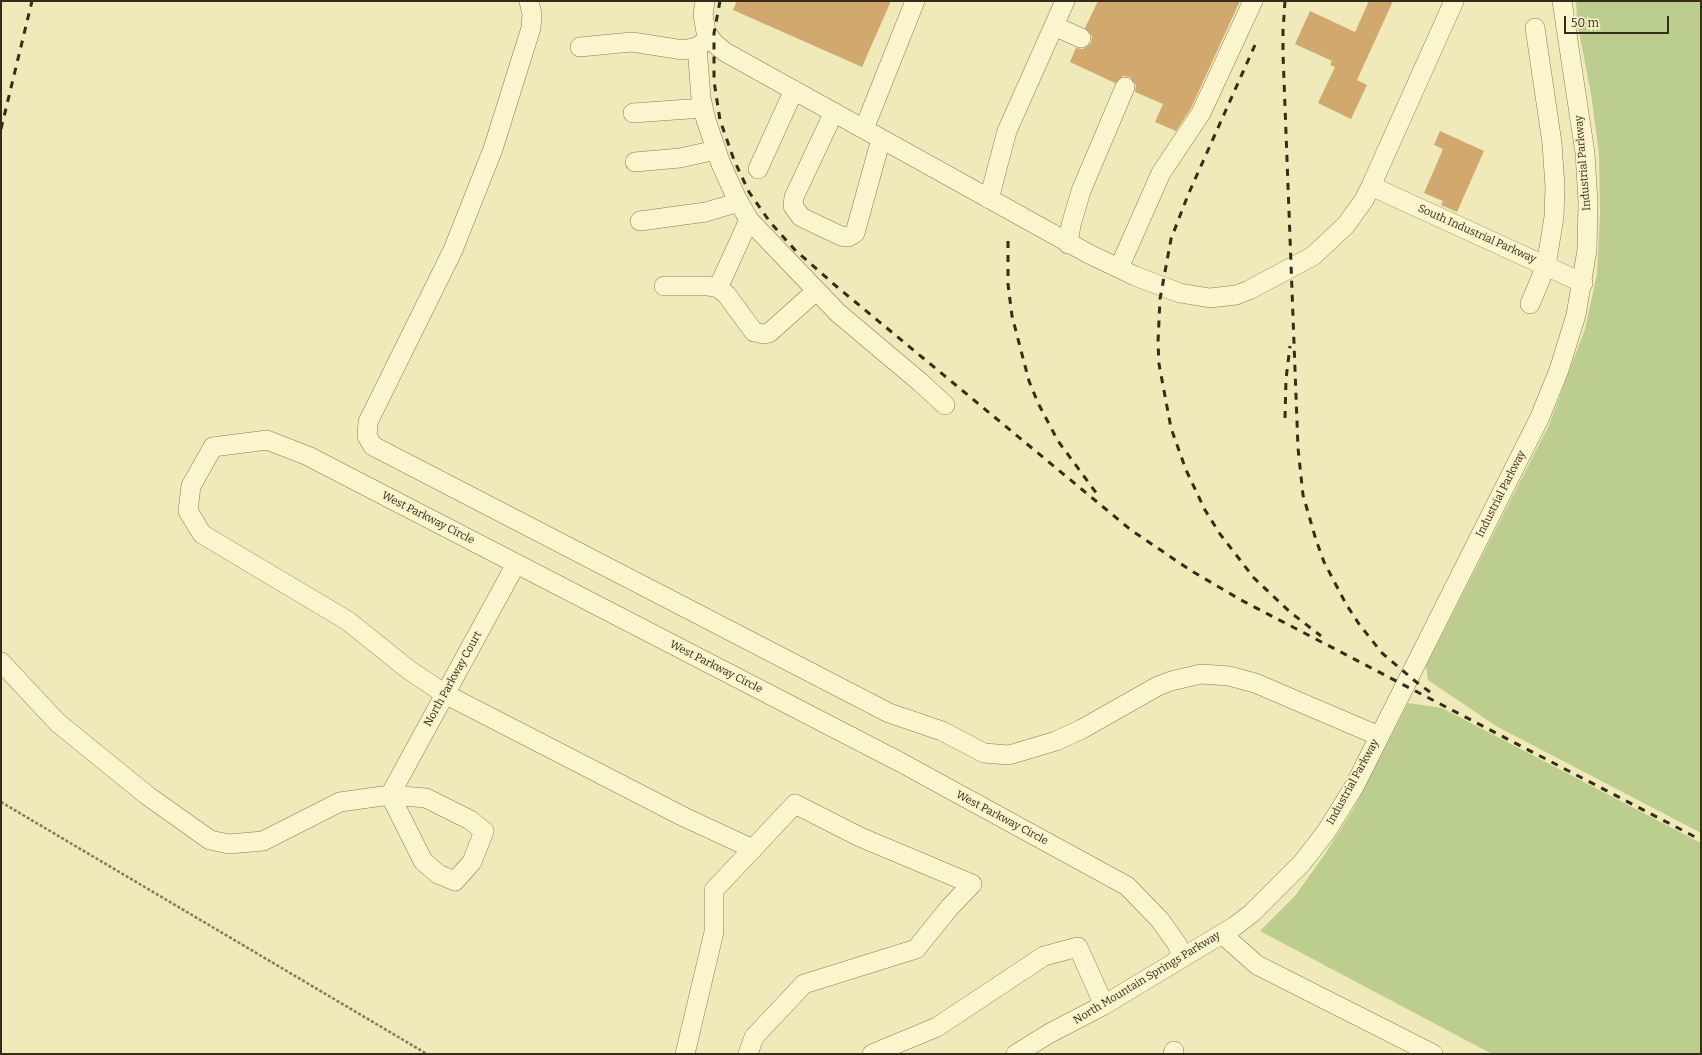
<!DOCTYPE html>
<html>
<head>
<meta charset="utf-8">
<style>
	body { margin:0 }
	#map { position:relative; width:1702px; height:1055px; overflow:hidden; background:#f0eaba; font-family:Bitter,serif }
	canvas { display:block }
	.frame { position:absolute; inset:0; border:2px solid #362c1a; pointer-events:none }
	.scale { position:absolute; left:1564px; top:16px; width:105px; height:18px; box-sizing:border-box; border:2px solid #362c1a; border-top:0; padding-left:5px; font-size:12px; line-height:14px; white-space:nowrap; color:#362c1a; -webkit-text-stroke:3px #f7f2ca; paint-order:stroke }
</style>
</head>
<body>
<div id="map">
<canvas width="1702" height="1055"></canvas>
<div class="frame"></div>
<div class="scale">50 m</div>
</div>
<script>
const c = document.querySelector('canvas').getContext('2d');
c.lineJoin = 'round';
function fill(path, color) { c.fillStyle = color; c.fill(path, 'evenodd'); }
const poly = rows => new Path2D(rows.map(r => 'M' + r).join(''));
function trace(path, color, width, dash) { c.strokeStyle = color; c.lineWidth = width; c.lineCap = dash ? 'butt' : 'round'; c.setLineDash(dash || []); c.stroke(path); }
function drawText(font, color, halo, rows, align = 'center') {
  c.font = font + ' Bitter,serif'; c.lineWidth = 3.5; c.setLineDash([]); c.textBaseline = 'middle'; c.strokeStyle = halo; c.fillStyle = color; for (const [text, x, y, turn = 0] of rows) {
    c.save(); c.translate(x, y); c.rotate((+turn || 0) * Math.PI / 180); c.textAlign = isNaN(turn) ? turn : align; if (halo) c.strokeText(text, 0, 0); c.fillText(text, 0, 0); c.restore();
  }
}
fill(poly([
	[1576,1,1701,1,1701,833,1496,726,1428,680,1426,666,1549,425,1585,329,1597,274,1600,213,1599,154,1591,94,1577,21],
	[1408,703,1442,708,1701,843,1701,1054,1492,1054,1260,931,1295,896,1325,854,1354,808]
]), '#bbce8e');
fill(poly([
	[737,1,891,1,862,67,733,10],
	[1098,1,1240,1,1191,108,1176,131,1155,122,1163,104,1135,92,1136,85,1130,77,1123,76,1115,83,1070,62,1076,48,1083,49,1091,43,1092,36,1085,28],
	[1369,1,1393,1,1357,80,1367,85,1351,119,1318,103,1335,67,1330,65,1332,61,1295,44,1310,11,1355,32],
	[1440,131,1484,151,1457,212,1441,205,1443,201,1424,193,1443,149,1434,145]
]), '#d1a86d');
const minor = poly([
	[529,1,532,14,531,28,493,149,453,250,368,422,367,436,373,446,889,713,942,731,984,753,1009,755,1056,741,1082,729,1158,686,1171,681,1201,674,1229,676,1255,683,1379,736],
	[705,1,703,15,706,32,714,43,725,52,1089,254,1135,276,1180,293,1210,298,1236,295,1249,290,1313,256,1346,225,1364,200,1371,186,1454,1],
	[1054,26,1081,38],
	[580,47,632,42,683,50,697,47,707,40],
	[697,47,701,98,706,120,721,164,736,197,749,220,838,313,920,382,945,405],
	[834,112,794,197,793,206,801,217,841,236,848,237,855,233,881,139],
	[633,113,703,108],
	[864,129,915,1],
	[635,162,680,158,716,150],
	[758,169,794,90],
	[1371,186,1583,283],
	[989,199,1007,131,1065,1],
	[640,221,706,212,739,202],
	[1068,244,1071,225,1081,191,1125,87],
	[1119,268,1161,173,1201,113,1253,1],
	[664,286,708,286,718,288,726,294,754,332,764,334,769,333,816,291],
	[718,288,749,220],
	[1530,304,1546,266,1554,217,1555,187,1552,143,1535,28],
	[1,662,58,723,148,796,210,840,229,844,263,841,340,802,390,795,426,798,470,820,484,831,472,862,455,881,438,874,423,861,390,795],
	[390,795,516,564],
	[753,849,684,817,445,694,409,670,348,621,202,534,188,511,191,486,213,447,267,440,308,456,900,762,1127,886,1160,920,1177,944,1182,957],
	[1222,934,1257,965,1433,1054],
	[685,1054,714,932,714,890,795,804,860,837,972,884,950,907,916,949,804,984,754,1037,748,1054],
	[872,1054,937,1027,1044,956,1078,947,1104,1005],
	[1016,1054,1050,1033,1104,1005,1235,926,1252,913,1302,863,1326,832,1354,787,1540,417,1559,370,1576,315,1587,250,1588,202,1585,153,1562,1],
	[1173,1054,1174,1051]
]);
trace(minor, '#887954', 20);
trace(poly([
	[1,802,427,1054]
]), '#887954', 2.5, [3, 2]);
trace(minor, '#fbf5cd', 19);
trace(poly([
	[720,1,714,33,714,81,720,120,734,160,749,192,770,222,795,250,836,286,1131,530,1190,570,1241,600,1701,840],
	[1285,1,1283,31,1283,54,1298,448,1303,495,1316,540,1324,562,1346,604,1359,624,1382,653,1415,681,1434,695],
	[1255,45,1188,195,1171,239,1160,299,1158,342,1159,364,1171,428,1186,470,1205,510,1220,534,1254,578,1290,612,1321,636],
	[1,129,32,1],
	[1008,241,1008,284,1012,316,1029,381,1038,403,1058,441,1100,498],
	[1285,418,1286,379,1290,346]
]), '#362c1a', 3, [7, 7]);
drawText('11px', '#362c1a', '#f7f2ca', [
	["Industrial Parkway",1583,163,-95],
	["South Industrial Parkway",1477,234,24],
	["Industrial Parkway",1501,494,-63],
	["West Parkway Circle",428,518,27],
	["West Parkway Circle",716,667,27],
	["North Parkway Court",453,679,-61],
	["Industrial Parkway",1353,782,-61],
	["West Parkway Circle",1002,818,28],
	["North Mountain Springs Parkway",1147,978,-31]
]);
</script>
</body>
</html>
